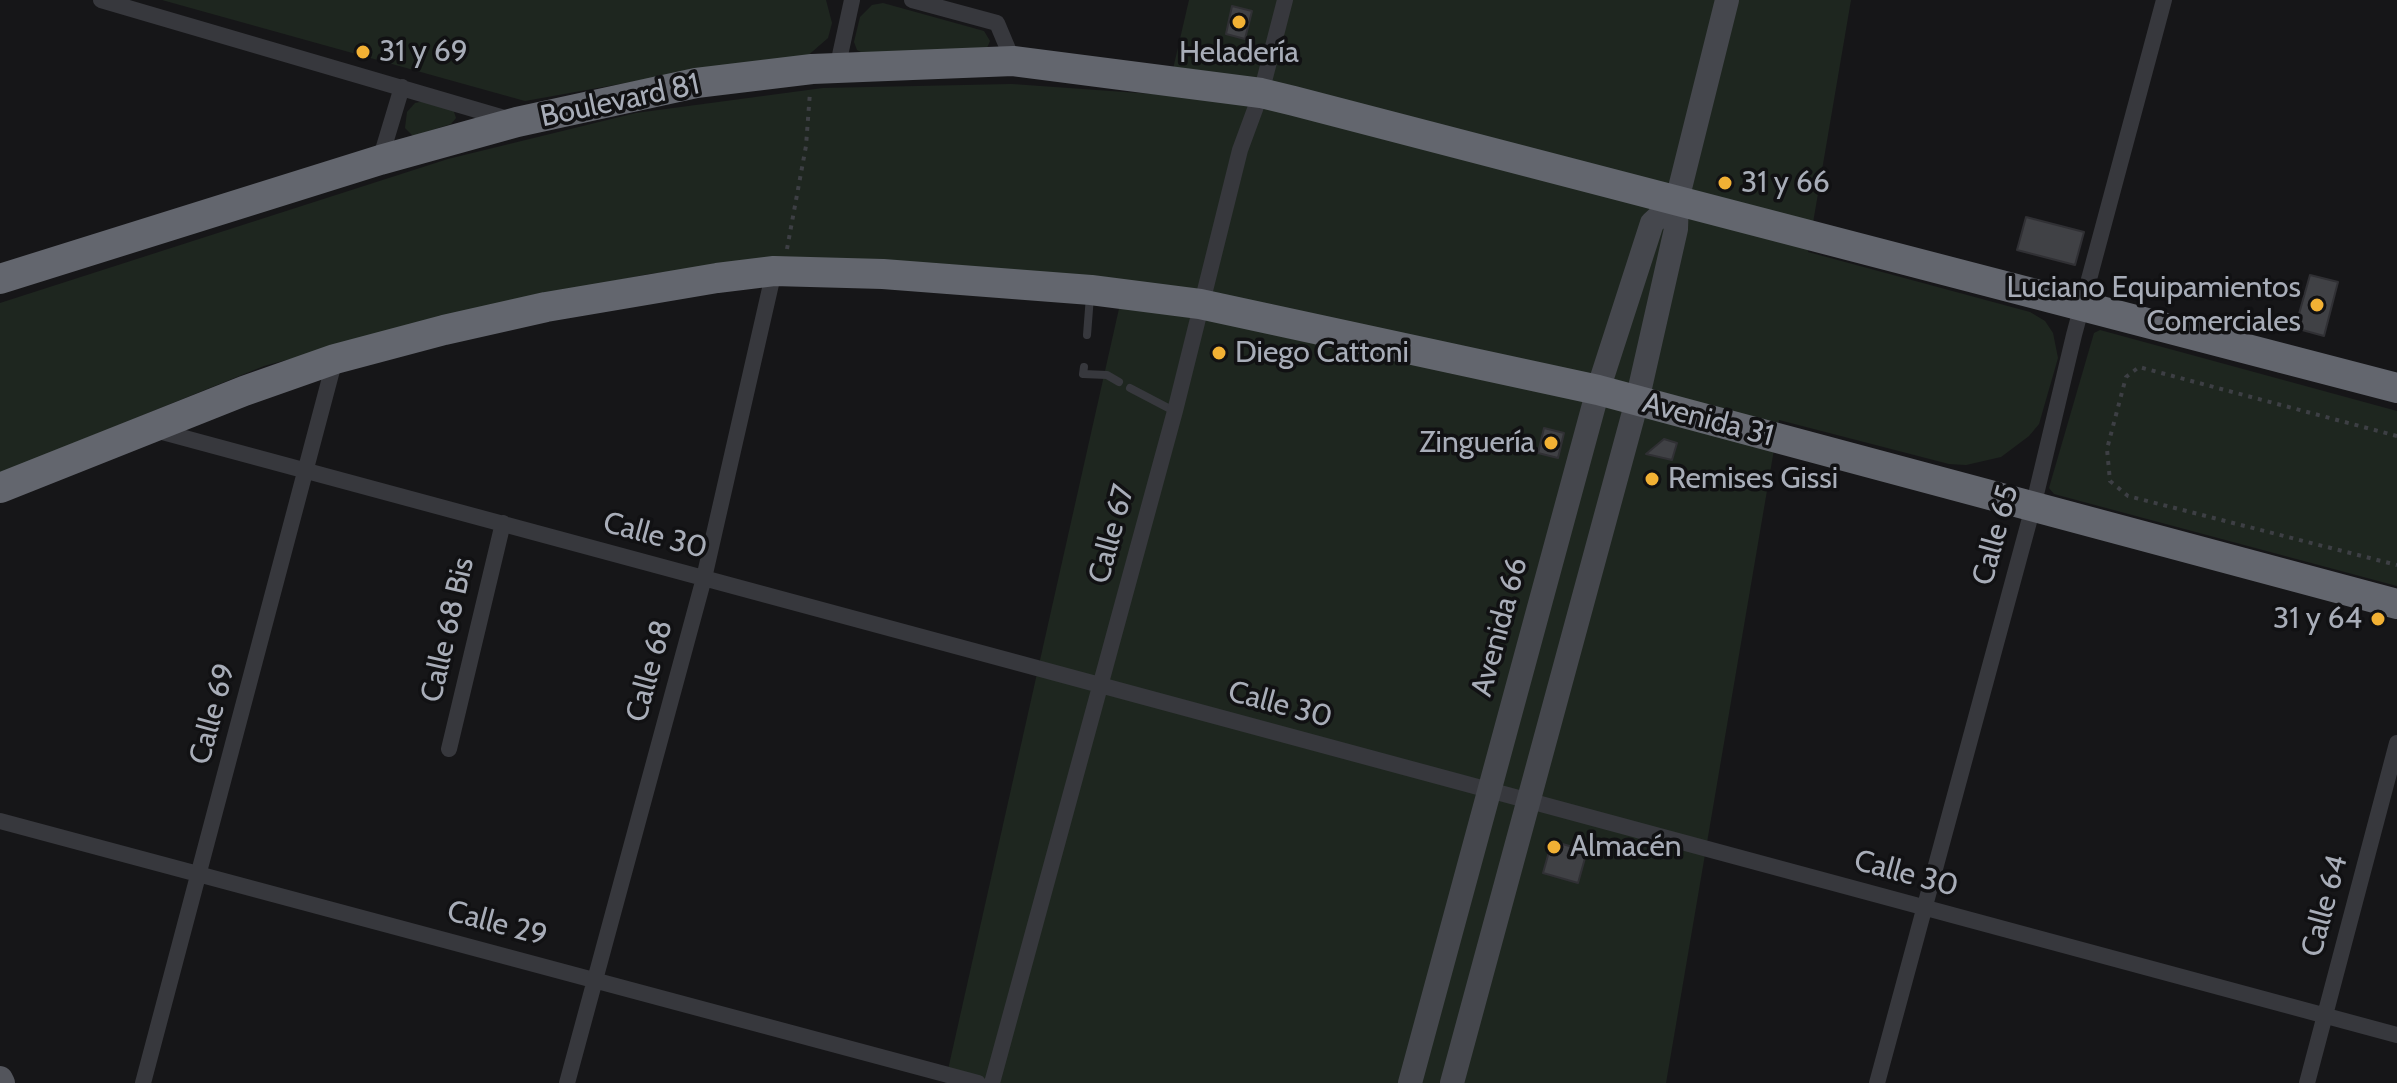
<!DOCTYPE html>
<html>
<head>
<meta charset="utf-8">
<style>
	body { margin:0 }
	canvas { display:block; background:#161618 }
</style>
</head>
<body>
<canvas width="2397" height="1083"></canvas>
<script>
const c = document.querySelector('canvas').getContext('2d');
c.lineJoin = 'round';
function fill(path, color) { c.fillStyle = color; c.fill(path, 'evenodd'); }
const poly = rows => new Path2D(rows.map(r => 'M' + r).join(''));
function trace(path, color, width, dash) { c.strokeStyle = color; c.lineWidth = width; c.lineCap = dash ? 'butt' : 'round'; c.setLineDash(dash || []); c.stroke(path); }
function drawText(font, color, halo, rows, align = 'center') {
  c.font = font + ' Cabin,sans-serif'; c.lineWidth = 7; c.setLineDash([]); c.textBaseline = 'middle'; c.strokeStyle = halo; c.fillStyle = color; for (const [text, x, y, turn = 0] of rows) {
    c.save(); c.translate(x, y); c.rotate((+turn || 0) * Math.PI / 180); c.textAlign = isNaN(turn) ? turn : align; if (halo) c.strokeText(text, 0, 0); c.fillText(text, 0, 0); c.restore();
  }
}
fill(poly([
	[162,0,826,0,832,23,828,38,805,58,709,68,525,101],
	[1189,0,1851,0,1808,252,2030,312,2045,321,2053,333,2058,358,2039,424,2029,436,2001,457,1966,465,1949,464,1779,420,1666,1083,945,1083,1125,282,806,257,649,274,488,306,264,366,0,473,0,303,448,159,636,113,823,88,1012,84,1167,95],
	[883,3,984,31,990,41,987,48,865,54,857,50,854,42,860,17,872,5],
	[428,100,452,106,456,118,451,124,413,136,405,128,407,112,415,103],
	[2100,330,2397,411,2397,586,2054,494,2049,488,2094,333]
]), '#1e261f');
const building = poly([
	[1232,6,1252,11,1245,39,1226,34,1232,6],
	[2026,217,2084,232,2075,265,2017,250,2026,217],
	[2310,275,2338,282,2324,336,2295,328,2310,275],
	[1544,428,1564,433,1558,458,1538,453,1544,428],
	[1664,439,1677,443,1672,460,1646,454,1664,439],
	[1552,841,1587,851,1578,883,1543,873,1552,841]
]);
fill(building, '#404145');
trace(building, '#303034', 2);
trace(poly([
	[787,249,806,146,810,92],
	[2397,436,2139,367,2126,377,2107,449,2110,481,2128,496,2397,565]
]), '#3d3f44', 4, [4, 6]);
trace(poly([
	[1087,335,1090,296],
	[1084,367,1083,374,1107,375,1119,382],
	[1130,388,1174,411]
]), '#37383d', 8);
trace(poly([
	[101,0,511,120],
	[912,0,997,23,1013,61],
	[837,69,852,0],
	[380,160,402,87],
	[155,430,2397,1035],
	[449,749,503,523],
	[0,821,978,1083],
	[143,1083,335,359],
	[567,1083,704,578,774,271],
	[992,1083,1175,411,1240,150,1261,93,1285,0],
	[1877,1083,2033,507,2074,335,2164,0],
	[2307,1083,2397,743]
]), '#37383d', 16);
trace(poly([
	[1410,1083,1598,390,1652,223,1677,200],
	[1452,1083,1637,401,1676,229,1677,200,1727,0]
]), '#45474d', 24);
trace(poly([
	[0,1079,2,1083]
]), '#53555c', 26);
trace(poly([
	[0,279,380,160,517,122,696,83,812,69,1013,61,1261,93,1294,101,2397,388],
	[0,488,244,391,335,359,444,330,546,307,717,278,774,271,883,274,1091,290,1200,304,1598,390,2397,604]
]), '#63666e', 30);
for (const [x, y, r, color] of [
	[1239,22,8,"#f2b134"],
	[363,52,8,"#f2b134"],
	[1725,183,8,"#f2b134"],
	[2317,305,8,"#f2b134"],
	[1219,353,8,"#f2b134"],
	[1551,443,8,"#f2b134"],
	[1652,479,8,"#f2b134"],
	[2378,619,8,"#f2b134"],
	[1554,847,8,"#f2b134"]
]) { const dot = new Path2D(); dot.arc(x, y, r, 0, 2 * Math.PI); c.fillStyle = color; c.fill(dot); trace(dot, '#111113', 3); }
drawText('30px', '#a8adb8', '#111113', [
	["31 y 69",379,52],
	["Heladería",1239,53,"center"],
	["31 y 66",1741,183],
	["Luciano Equipamientos",2301,288,"right"],
	["Comerciales",2301,322,"right"],
	["Diego Cattoni",1235,353],
	["Zinguería",1535,443,"right"],
	["Remises Gissi",1668,479],
	["31 y 64",2362,619,"right"],
	["Almacén",1570,847]
], 'left');
drawText('30px', '#a8adb8', '#111113', [
	["Boulevard 81",620,101,-12],
	["Avenida 31",1708,420,15],
	["Calle 67",1112,534,-75],
	["Calle 65",1996,535,-75],
	["Calle 30",655,536,15],
	["Avenida 66",1500,627,-75],
	["Calle 68 Bis",448,630,-77],
	["Calle 68",650,671,-75],
	["Calle 30",1280,705,15],
	["Calle 69",213,714,-75],
	["Calle 30",1906,874,15],
	["Calle 64",2325,906,-75],
	["Calle 29",497,924,15]
]);
</script>
</body>
</html>
